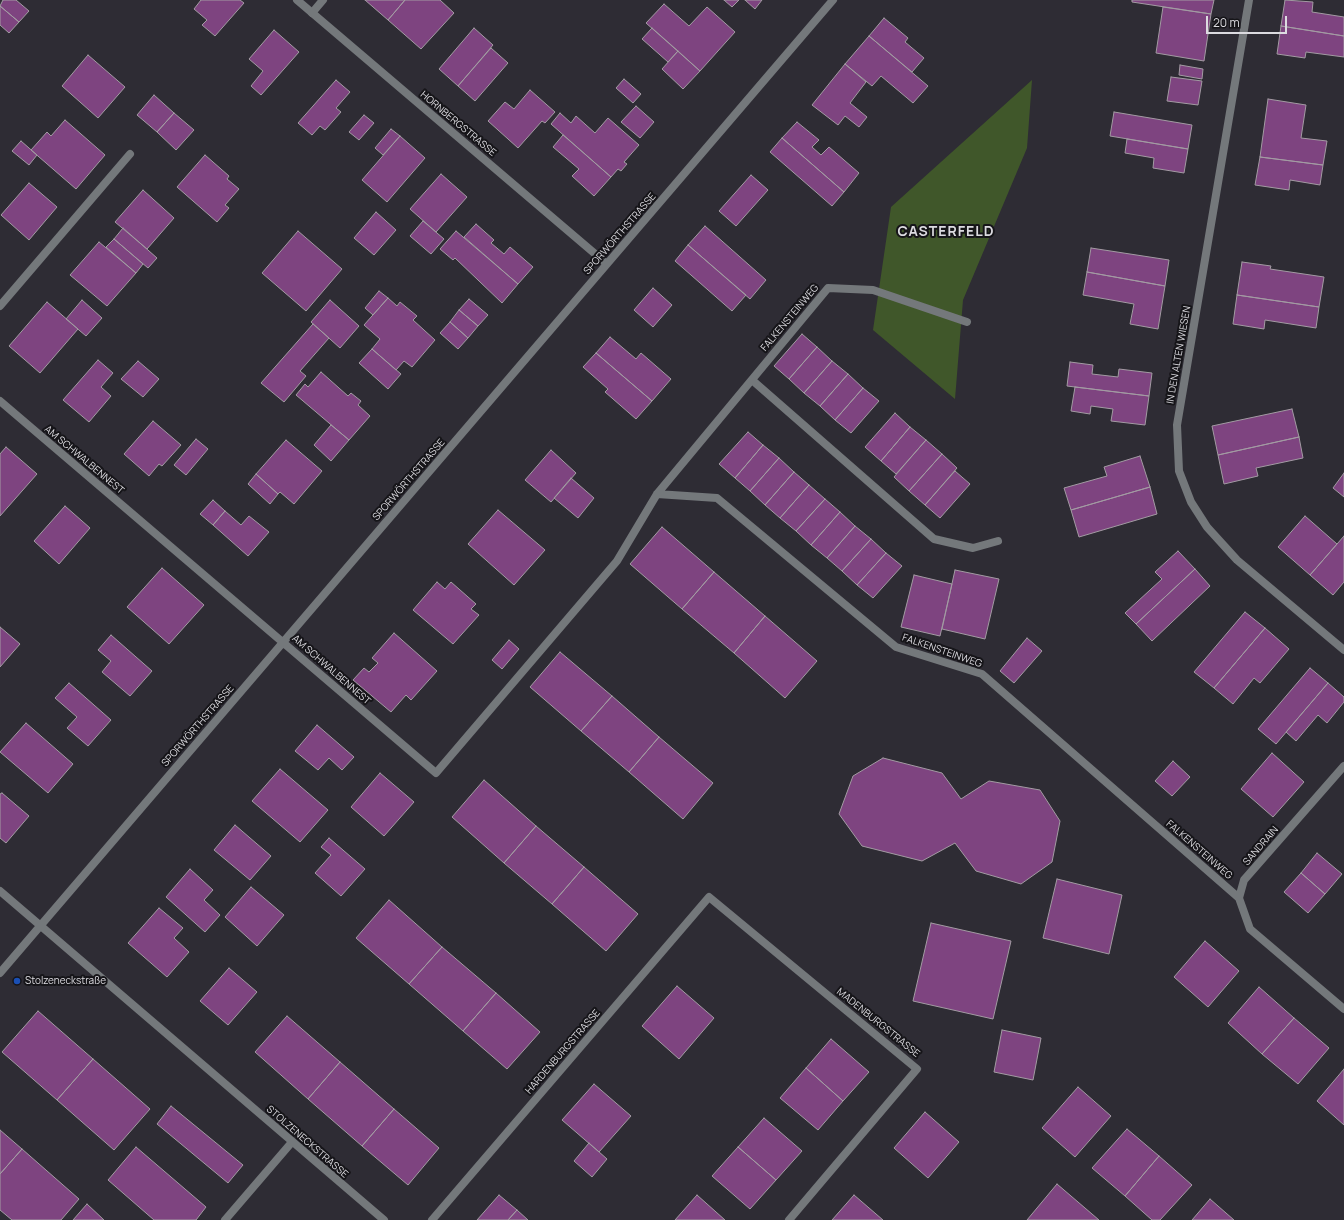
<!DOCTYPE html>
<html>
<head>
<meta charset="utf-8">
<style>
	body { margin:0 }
	#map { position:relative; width:1344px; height:1220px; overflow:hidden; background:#2e2c34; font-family:Manrope,sans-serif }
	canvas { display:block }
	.scale { position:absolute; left:1206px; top:16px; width:81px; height:18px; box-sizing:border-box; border:2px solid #dcdbe0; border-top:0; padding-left:5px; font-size:12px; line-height:14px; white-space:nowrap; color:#dcdbe0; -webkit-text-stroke:3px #161519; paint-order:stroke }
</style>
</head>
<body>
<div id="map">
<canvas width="1344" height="1220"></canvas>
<div class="scale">20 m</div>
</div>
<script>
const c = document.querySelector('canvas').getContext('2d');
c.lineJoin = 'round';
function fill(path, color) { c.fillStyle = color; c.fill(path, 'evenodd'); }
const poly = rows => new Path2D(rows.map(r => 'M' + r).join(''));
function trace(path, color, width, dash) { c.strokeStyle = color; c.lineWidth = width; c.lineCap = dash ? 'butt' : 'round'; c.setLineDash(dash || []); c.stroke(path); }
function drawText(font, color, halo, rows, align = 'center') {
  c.font = font + ' Manrope,sans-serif'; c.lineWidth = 4; c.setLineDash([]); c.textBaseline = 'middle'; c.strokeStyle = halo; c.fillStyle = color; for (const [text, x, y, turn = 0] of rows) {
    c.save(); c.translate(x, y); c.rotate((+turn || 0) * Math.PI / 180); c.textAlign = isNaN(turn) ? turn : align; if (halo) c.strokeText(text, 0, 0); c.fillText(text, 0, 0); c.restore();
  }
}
fill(poly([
	[1032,80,1027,148,963,300,955,399,873,330,891,207]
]), '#40572a');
const building = poly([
	[3,0,16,0,29,11,19,22,0,6,3,0],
	[201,0,240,0,244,3,215,36,202,25,207,20,194,9,201,0],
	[365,0,405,0,388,20,365,0],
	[405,0,440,0,454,13,421,49,388,20,405,0],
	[724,0,739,0,732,7,724,0],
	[745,0,762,0,755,9,745,0],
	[1132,0,1214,0,1211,14,1132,2,1132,0],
	[1285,0,1313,2,1312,12,1344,17,1344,36,1281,26,1285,0],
	[664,4,689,26,707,7,735,32,700,71,646,23,664,4],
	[0,6,19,22,9,33,0,25,0,6],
	[1163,7,1211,14,1204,61,1156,53,1163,7],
	[884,18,908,38,905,42,924,58,912,72,869,36,884,18],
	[1281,26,1344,36,1344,57,1306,52,1305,58,1277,54,1281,26],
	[474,28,493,45,458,86,439,69,474,28],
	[652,28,678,51,668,62,642,39,652,28],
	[274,30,299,52,261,95,251,86,263,71,249,59,274,30],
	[869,36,928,86,913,103,881,76,872,86,845,64,869,36],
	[491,48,508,63,475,101,458,86,491,48],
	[678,51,700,71,683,89,662,69,678,51],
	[88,55,125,87,98,118,62,86,88,55],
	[845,64,866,82,850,103,867,117,859,127,845,116,838,125,812,105,845,64],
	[1180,65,1203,69,1202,79,1179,75,1180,65],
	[1171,77,1202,81,1198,105,1167,101,1171,77],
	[624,79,641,94,633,103,616,88,624,79],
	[336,80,350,92,336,108,341,112,325,130,320,126,312,135,298,123,336,80],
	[530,90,555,112,545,123,542,121,518,148,488,121,505,102,514,109,530,90],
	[154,95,174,113,157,132,137,115,154,95],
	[1268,99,1306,105,1301,138,1327,141,1323,165,1260,157,1268,99],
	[636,106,654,122,640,138,621,122,636,106],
	[1114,112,1192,125,1188,149,1110,136,1114,112],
	[174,113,194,130,176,150,157,132,174,113],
	[560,113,571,123,576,116,595,133,608,118,639,145,624,162,627,164,621,171,618,169,611,177,551,124,560,113],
	[364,115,374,123,359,140,349,132,364,115],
	[65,120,105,155,76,189,31,150,47,132,51,136,65,120],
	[797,122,819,140,812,147,821,155,829,147,859,173,844,192,782,138,797,122],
	[391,129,400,136,383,155,375,148,391,129],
	[563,135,611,177,594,196,572,176,579,169,553,147,563,135],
	[400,136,425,158,387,202,362,180,400,136],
	[782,138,844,192,832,206,770,152,782,138],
	[1127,139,1188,149,1184,173,1153,168,1154,158,1125,153,1127,139],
	[21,141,37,155,29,165,12,151,21,141],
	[205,155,229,176,227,179,239,189,225,205,229,208,217,222,177,187,205,155],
	[1260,157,1323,165,1320,185,1290,180,1289,190,1255,185,1260,157],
	[441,174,467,197,436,232,410,209,441,174],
	[751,175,768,190,736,226,719,211,751,175],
	[29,183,57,207,29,240,1,215,29,183],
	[143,190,174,218,147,249,115,222,143,190],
	[376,212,396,230,374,255,354,238,376,212],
	[423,221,444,239,431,254,410,236,423,221],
	[476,224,494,240,491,243,504,254,510,247,533,267,518,284,464,237,476,224],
	[705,226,766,280,750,299,688,245,705,226],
	[123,228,157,258,148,268,114,239,123,228],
	[298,231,342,269,306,311,262,273,298,231],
	[456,231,518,284,502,303,455,258,453,260,440,249,456,231],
	[114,239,143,264,136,273,106,247,114,239],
	[99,242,136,273,107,306,70,275,99,242],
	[688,245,746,295,732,311,675,261,688,245],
	[1091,248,1169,260,1165,286,1087,272,1091,248],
	[1242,262,1271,266,1270,269,1324,277,1319,307,1237,295,1242,262],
	[1087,272,1165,286,1158,329,1130,324,1134,304,1083,295,1087,272],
	[653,288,672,305,653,327,634,310,653,288],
	[379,291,388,298,373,315,365,308,379,291],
	[1237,295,1319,307,1316,328,1265,320,1264,329,1233,324,1237,295],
	[388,298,397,306,400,302,417,316,413,320,435,340,412,367,404,361,396,370,372,349,380,339,364,325,388,298],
	[469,299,488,315,478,326,459,310,469,299],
	[82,300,102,318,86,336,66,319,82,300],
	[330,300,359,326,340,348,311,322,330,300],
	[47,302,78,329,40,373,9,346,47,302],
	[459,310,478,326,468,338,450,322,459,310],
	[450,322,468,338,458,349,440,333,450,322],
	[313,324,329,338,300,371,306,376,284,402,261,383,313,324],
	[802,334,817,347,789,379,774,366,802,334],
	[610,337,636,359,641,353,671,379,652,401,596,353,610,337],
	[817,347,832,361,804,393,789,379,817,347],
	[372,349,401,374,388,389,359,363,372,349],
	[596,353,652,401,636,419,605,392,608,389,583,367,596,353],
	[98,360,113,373,101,387,111,396,89,422,63,400,98,360],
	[138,361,159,379,143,397,121,379,138,361],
	[832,361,848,374,820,406,804,393,832,361],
	[1070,362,1093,365,1092,374,1118,377,1119,369,1152,373,1149,396,1067,386,1070,362],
	[321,372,348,396,351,393,361,401,358,405,370,416,349,440,296,395,305,384,308,387,321,372],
	[848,374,863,388,835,420,820,406,848,374],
	[1075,387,1149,396,1145,425,1111,421,1113,409,1091,406,1090,414,1071,411,1075,387],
	[863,388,879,401,851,433,835,420,863,388],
	[1292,409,1299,437,1218,455,1212,426,1292,409],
	[895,413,910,427,881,461,865,447,895,413],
	[153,421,181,445,162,466,159,464,149,476,124,454,153,421],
	[331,425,349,440,331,461,314,445,331,425],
	[910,427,926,440,896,474,881,461,910,427],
	[748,432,763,445,735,478,719,464,748,432],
	[1299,437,1303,458,1256,468,1258,476,1224,484,1218,455,1299,437],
	[196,439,208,449,186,475,174,465,196,439],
	[286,440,322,471,294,504,280,492,278,494,256,474,286,440],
	[926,440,942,454,909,491,894,477,926,440],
	[763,445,779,458,750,491,735,478,763,445],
	[6,447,37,474,0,516,0,454,6,447],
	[551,450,576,473,551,502,525,480,551,450],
	[942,454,957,468,925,505,909,491,942,454],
	[1140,456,1150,487,1071,510,1064,488,1107,476,1104,467,1140,456],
	[779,458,794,472,765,505,750,491,779,458],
	[955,471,970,484,940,518,925,505,955,471],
	[794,472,809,485,780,518,765,505,794,472],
	[1344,473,1344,497,1333,488,1344,473],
	[256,474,278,494,270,504,248,484,256,474],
	[571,478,594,498,578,518,554,498,571,478],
	[809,485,825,499,796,531,780,518,809,485],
	[1150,487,1157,514,1079,537,1071,510,1150,487],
	[825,499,840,512,811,545,796,531,825,499],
	[213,500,225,511,213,525,200,514,213,500],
	[65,506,90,528,59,564,34,541,65,506],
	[498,510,545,550,514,585,468,544,498,510],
	[225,511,241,525,249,516,269,532,248,556,213,525,225,511],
	[840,512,855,526,827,558,811,545,840,512],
	[1305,516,1337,544,1310,575,1278,547,1305,516],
	[855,526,871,539,842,571,827,558,855,526],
	[662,527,714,572,682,609,630,564,662,527],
	[1344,536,1344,582,1333,595,1310,575,1344,536],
	[871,539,886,553,857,585,842,571,871,539],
	[1178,551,1195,569,1136,624,1125,613,1162,579,1155,572,1178,551],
	[886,553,902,566,873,598,857,585,886,553],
	[162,568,204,605,169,644,127,607,162,568],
	[1195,569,1210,586,1152,641,1136,624,1195,569],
	[955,570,999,579,985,639,942,629,955,570],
	[714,572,765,616,734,653,682,609,714,572],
	[914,575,952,584,940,636,901,627,914,575],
	[437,582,445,589,451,582,476,604,471,609,479,615,453,644,413,610,437,582],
	[1245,612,1265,628,1214,688,1194,672,1245,612],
	[765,616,817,661,785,698,734,653,765,616],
	[0,627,20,644,0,667,0,627],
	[1265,628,1289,649,1260,683,1254,678,1233,704,1214,688,1265,628],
	[394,633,437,671,411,700,406,695,391,712,353,680,364,668,369,672,378,663,372,658,394,633],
	[111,635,152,671,130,696,102,672,111,661,98,650,111,635],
	[1027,638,1042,651,1014,683,1000,671,1027,638],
	[509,640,519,649,502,669,492,660,509,640],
	[560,652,612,696,581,731,530,687,560,652],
	[1310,668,1328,683,1276,744,1258,729,1310,668],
	[69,683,111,720,88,746,67,728,77,717,55,698,69,683],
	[1328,683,1344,697,1344,702,1327,723,1318,715,1296,741,1286,732,1328,683],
	[612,696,659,737,629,772,581,731,612,696],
	[26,723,73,764,48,793,0,752,26,723],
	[317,725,354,757,342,770,329,758,318,770,295,751,317,725],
	[659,737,713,783,683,819,629,772,659,737],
	[1272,753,1304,782,1273,817,1241,789,1272,753],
	[883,758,942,773,961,799,989,781,1040,790,1060,821,1052,862,1021,884,976,871,955,843,922,861,862,846,839,814,853,776,883,758],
	[1173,761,1190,777,1172,796,1155,781,1173,761],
	[280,769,328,810,300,842,252,801,280,769],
	[380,773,414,802,384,836,351,807,380,773],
	[484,780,536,826,504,863,452,817,484,780],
	[2,793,29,816,6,843,0,838,0,794,2,793],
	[235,825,271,856,250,880,214,850,235,825],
	[536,826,584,867,552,904,504,863,536,826],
	[329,838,365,869,341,896,315,873,331,855,321,847,329,838],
	[1317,853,1342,874,1325,894,1301,873,1317,853],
	[584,867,638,914,606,951,552,904,584,867],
	[190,869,213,890,204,900,220,915,205,932,166,897,190,869],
	[1301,873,1325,894,1308,913,1284,892,1301,873],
	[1057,879,1122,895,1109,954,1043,938,1057,879],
	[251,887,284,915,257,946,225,917,251,887],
	[389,900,442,947,409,984,356,938,389,900],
	[159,908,183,928,174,938,189,952,167,977,128,943,159,908],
	[931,923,1011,941,993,1019,913,1001,931,923],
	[1205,941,1239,971,1208,1007,1174,977,1205,941],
	[442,947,496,993,463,1031,409,984,442,947],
	[229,968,257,992,228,1025,200,1001,229,968],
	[677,986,714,1018,679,1059,642,1026,677,986],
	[1259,987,1294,1018,1262,1054,1228,1023,1259,987],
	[496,993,540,1032,507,1069,463,1031,496,993],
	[38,1011,93,1059,57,1100,2,1052,38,1011],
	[287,1016,340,1062,308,1099,255,1052,287,1016],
	[1294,1018,1329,1048,1298,1084,1262,1054,1294,1018],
	[1002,1030,1041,1038,1033,1080,994,1072,1002,1030],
	[831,1039,869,1072,843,1101,806,1068,831,1039],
	[93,1059,150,1109,114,1150,57,1100,93,1059],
	[340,1062,394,1109,362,1146,308,1099,340,1062],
	[806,1068,843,1101,818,1130,780,1098,806,1068],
	[1344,1069,1344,1125,1317,1101,1344,1069],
	[594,1084,631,1116,599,1152,562,1120,594,1084],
	[1078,1087,1111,1116,1075,1157,1042,1128,1078,1087],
	[171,1106,243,1165,228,1183,157,1124,171,1106],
	[394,1109,439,1148,408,1185,362,1146,394,1109],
	[925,1112,959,1142,928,1178,894,1148,925,1112],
	[764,1118,802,1151,776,1180,738,1147,764,1118],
	[1127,1129,1159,1156,1125,1196,1092,1168,1127,1129],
	[0,1130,22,1149,0,1174,0,1130],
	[589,1143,607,1159,592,1177,574,1161,589,1143],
	[136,1147,206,1207,196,1220,154,1220,108,1180,136,1147],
	[738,1147,776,1180,750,1209,712,1176,738,1147],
	[22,1149,79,1199,61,1220,12,1220,0,1210,0,1174,22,1149],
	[1159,1156,1192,1185,1160,1220,1152,1220,1125,1196,1159,1156],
	[1057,1184,1099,1220,1027,1220,1057,1184],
	[499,1195,517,1210,508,1220,477,1220,499,1195],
	[697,1195,725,1220,675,1220,697,1195],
	[854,1195,883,1220,832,1220,854,1195],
	[1210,1199,1234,1220,1192,1220,1210,1199],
	[87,1204,104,1220,73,1220,87,1204],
	[517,1210,528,1220,508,1220,517,1210]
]);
fill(building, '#7e4480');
trace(building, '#a39ba3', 1);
trace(poly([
	[312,13,323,0],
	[225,1220,292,1142]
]), '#74787b', 8);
trace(poly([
	[297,0,607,264],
	[1249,0,1177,425,1179,471,1191,502,1207,527,1237,560,1344,650],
	[0,306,130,154],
	[752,380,934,539,973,548,998,541],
	[0,401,436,773,617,561,657,494,828,288,873,290,967,322],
	[657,494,717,498,896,647,982,674,1239,898],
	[1344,766,1244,880,1239,898,1250,929,1344,1009],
	[0,891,384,1220],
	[0,973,833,0],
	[432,1220,709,897,917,1069,789,1220]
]), '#74787b', 8);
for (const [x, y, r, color] of [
	[17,981,4,"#1a4fb4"]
]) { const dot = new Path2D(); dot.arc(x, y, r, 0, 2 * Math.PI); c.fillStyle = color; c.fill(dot); trace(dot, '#161519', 1.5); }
drawText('10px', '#dcdbe0', '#161519', [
	["HORNBERGSTRASSE",458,124,40],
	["SPORWÖRTHSTRASSE",620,234,-49],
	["FALKENSTEINWEG",790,318,-50],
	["IN DEN ALTEN WIESEN",1179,355,-80],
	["AM SCHWALBENNEST",84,460,40],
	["SPORWÖRTHSTRASSE",409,480,-49],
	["FALKENSTEINWEG",942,651,19],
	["AM SCHWALBENNEST",331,670,41],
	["SPORWÖRTHSTRASSE",198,726,-49],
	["SANDRAIN",1261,846,-49],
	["FALKENSTEINWEG",1199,850,41],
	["MADENBURGSTRASSE",878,1023,39],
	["HARDENBURGSTRASSE",563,1052,-49],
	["STOLZENECKSTRASSE",307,1142,41]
]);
drawText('10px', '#dcdbe0', '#161519', [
	["Stolzeneckstraße",25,981]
], 'left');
c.letterSpacing = '1px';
drawText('bold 14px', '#dcdbe0', '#161519', [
	["CASTERFELD",946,232]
]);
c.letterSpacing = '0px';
</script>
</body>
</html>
